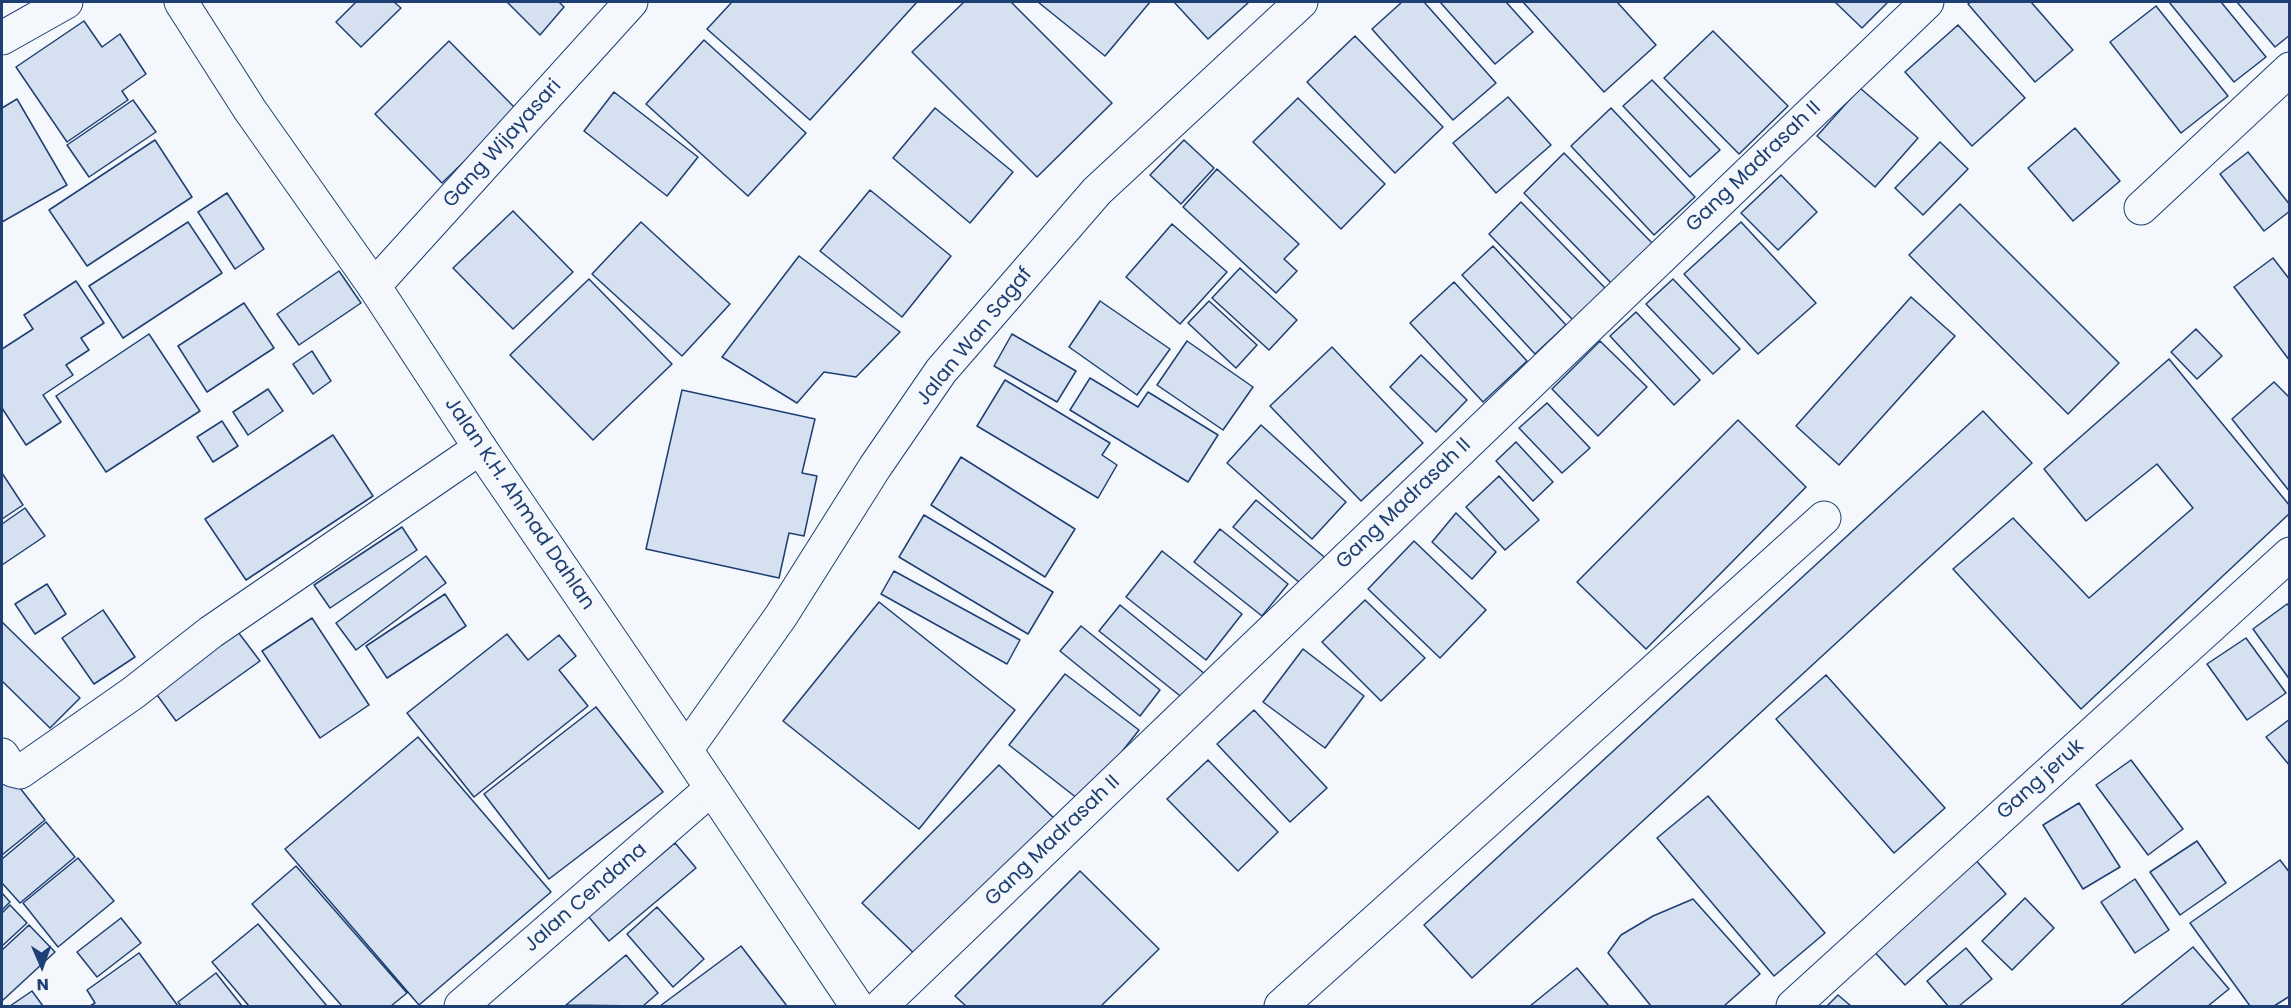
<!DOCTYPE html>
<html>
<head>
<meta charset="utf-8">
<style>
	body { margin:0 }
	#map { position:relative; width:2291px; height:1008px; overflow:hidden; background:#f4f7fb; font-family:Poppins,sans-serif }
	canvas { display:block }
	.frame { position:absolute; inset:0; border:3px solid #1d3f73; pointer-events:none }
	.north { position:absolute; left:12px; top:936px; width:60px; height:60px; -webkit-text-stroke:4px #f4f7fb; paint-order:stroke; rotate:178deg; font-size:16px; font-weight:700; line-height:24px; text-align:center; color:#1d3f73 }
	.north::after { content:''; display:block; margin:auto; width:21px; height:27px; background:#1d3f73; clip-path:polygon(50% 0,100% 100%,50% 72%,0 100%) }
</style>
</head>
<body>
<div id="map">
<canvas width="2291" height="1008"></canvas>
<div class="frame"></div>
<div class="north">N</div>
</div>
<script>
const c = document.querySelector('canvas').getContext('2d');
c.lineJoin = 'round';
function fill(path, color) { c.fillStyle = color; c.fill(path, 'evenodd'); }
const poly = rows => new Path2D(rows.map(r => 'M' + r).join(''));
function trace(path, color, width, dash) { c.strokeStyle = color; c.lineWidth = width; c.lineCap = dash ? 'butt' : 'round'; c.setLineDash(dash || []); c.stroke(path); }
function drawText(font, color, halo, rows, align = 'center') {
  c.font = font + ' Poppins,sans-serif'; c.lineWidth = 4.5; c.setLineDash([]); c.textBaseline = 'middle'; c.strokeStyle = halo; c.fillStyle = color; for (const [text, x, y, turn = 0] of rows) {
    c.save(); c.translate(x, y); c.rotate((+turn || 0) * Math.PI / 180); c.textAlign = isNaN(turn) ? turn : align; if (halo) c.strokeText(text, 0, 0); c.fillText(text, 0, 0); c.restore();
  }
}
const building = poly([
	[356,2,394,2,401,8,361,47,336,22,356,2],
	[507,2,559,2,564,7,540,35,507,2],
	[732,2,917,2,810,120,707,29,732,2],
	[964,2,1011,2,1112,103,1037,177,912,52,964,2],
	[1038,2,1150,2,1105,56,1038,2],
	[1174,2,1249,2,1208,39,1174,2],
	[1402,2,1424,2,1496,83,1453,120,1372,29,1402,2],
	[1440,2,1506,2,1533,32,1495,64,1440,2],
	[1523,2,1617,2,1656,45,1604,92,1523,2],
	[1835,2,1888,2,1862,28,1835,2],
	[1971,2,2031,2,2073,50,2035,82,1968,4,1971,2],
	[2169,2,2221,2,2266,57,2234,82,2169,2],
	[2237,2,2290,2,2290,35,2275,47,2237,2],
	[2156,6,2228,96,2181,133,2110,42,2156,6],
	[84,21,102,47,120,34,146,74,122,91,128,100,67,142,16,67,84,21],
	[1958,25,2025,98,1972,146,1905,72,1958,25],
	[1713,31,1788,106,1739,154,1664,78,1713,31],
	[1355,36,1443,127,1395,173,1307,82,1355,36],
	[704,40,806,133,748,196,646,104,704,40],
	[449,41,517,110,442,183,375,114,449,41],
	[1652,80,1720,150,1690,177,1623,106,1652,80],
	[1860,88,1918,138,1875,187,1817,136,1860,88],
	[614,92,698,157,667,196,584,131,614,92],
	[1508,97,1551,145,1496,193,1453,143,1508,97],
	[1298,98,1385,184,1341,229,1253,142,1298,98],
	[17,99,67,185,2,222,2,108,17,99],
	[133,100,156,132,89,177,67,145,133,100],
	[935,108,1013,172,970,223,893,158,935,108],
	[1611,108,1695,197,1654,235,1571,146,1611,108],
	[2075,128,2120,181,2073,221,2028,168,2075,128],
	[155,140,192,197,87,266,49,210,155,140],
	[1184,140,1214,168,1181,204,1150,175,1184,140],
	[1940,142,1968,169,1923,215,1895,188,1940,142],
	[2248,152,2290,205,2290,211,2264,231,2220,174,2248,152],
	[1564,153,1654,245,1613,285,1524,193,1564,153],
	[1217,169,1299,244,1284,259,1297,271,1276,293,1183,207,1217,169],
	[1781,175,1817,212,1778,250,1741,213,1781,175],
	[870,190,951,256,902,317,820,251,870,190],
	[227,193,264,249,235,269,198,212,227,193],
	[1521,202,1606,289,1573,320,1489,234,1521,202],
	[1960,204,2119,363,2068,414,1909,255,1960,204],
	[513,211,573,272,513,329,453,268,513,211],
	[188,222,222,273,123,338,89,286,188,222],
	[641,222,730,304,682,356,592,274,641,222],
	[1741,222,1816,303,1758,354,1684,274,1741,222],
	[1172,224,1227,272,1180,324,1126,277,1172,224],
	[1493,246,1566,325,1535,354,1462,275,1493,246],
	[799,256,900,332,856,377,824,372,797,403,722,357,799,256],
	[2273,258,2290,280,2290,361,2234,287,2273,258],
	[1240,268,1297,320,1269,350,1212,298,1240,268],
	[339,271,361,303,299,345,277,314,339,271],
	[589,279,672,364,593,440,510,355,589,279],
	[1673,279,1740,349,1713,374,1646,304,1673,279],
	[76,281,104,323,81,338,89,350,66,365,73,375,43,395,61,422,26,445,2,408,2,349,33,329,24,315,76,281],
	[1454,282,1527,361,1483,402,1410,323,1454,282],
	[1911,297,1955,336,1839,465,1796,426,1911,297],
	[1100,301,1170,349,1137,395,1069,347,1100,301],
	[1209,301,1257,345,1236,368,1188,323,1209,301],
	[244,303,274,348,207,392,178,346,244,303],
	[1636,312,1700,380,1674,405,1610,336,1636,312],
	[2196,329,2222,356,2197,379,2171,352,2196,329],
	[149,334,200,411,106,472,56,396,149,334],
	[1012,334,1076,371,1057,402,994,366,1012,334],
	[1187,341,1253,387,1223,430,1157,385,1187,341],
	[1600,341,1647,387,1598,436,1552,389,1600,341],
	[1332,347,1423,443,1361,501,1270,406,1332,347],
	[312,351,331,381,313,394,293,364,312,351],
	[1421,355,1467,400,1436,432,1390,387,1421,355],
	[2169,359,2290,506,2290,513,2081,709,1953,569,2013,518,2089,598,2193,508,2157,464,2086,521,2044,469,2169,359],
	[1090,378,1138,407,1148,392,1218,435,1188,482,1070,410,1090,378],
	[1005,380,1110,443,1102,455,1117,465,1098,498,977,426,1005,380],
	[2274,382,2290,398,2290,492,2232,419,2274,382],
	[268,389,283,411,248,435,233,412,268,389],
	[682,390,815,419,802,473,817,476,804,536,789,533,779,578,646,549,682,390],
	[1547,403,1590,448,1562,473,1519,428,1547,403],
	[1983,411,2032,463,1472,978,1424,925,1983,411],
	[1738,420,1806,487,1646,649,1577,582,1738,420],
	[222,421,238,446,213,462,197,437,222,421],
	[1261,425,1346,502,1312,539,1227,463,1261,425],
	[333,435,373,496,246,580,205,519,333,435],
	[1516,442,1553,482,1533,501,1496,461,1516,442],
	[961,457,1075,529,1045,577,931,505,961,457],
	[2,473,23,505,2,519,2,473],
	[1499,476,1539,520,1505,550,1466,507,1499,476],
	[1256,500,1329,561,1306,588,1233,527,1256,500],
	[25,508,45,536,2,565,2,524,25,508],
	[1456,513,1496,552,1472,579,1432,542,1456,513],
	[924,515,1053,592,1028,634,899,557,924,515],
	[402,527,417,550,330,608,314,585,402,527],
	[1220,529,1288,584,1262,616,1194,562,1220,529],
	[1414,541,1486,610,1440,658,1368,589,1414,541],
	[1162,551,1242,614,1206,660,1126,597,1162,551],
	[426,556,446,583,356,650,336,623,426,556],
	[894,571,1020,640,1007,664,881,594,894,571],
	[47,584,66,614,35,634,15,604,47,584],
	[445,594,466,626,387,678,366,646,445,594],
	[1365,600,1425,658,1381,701,1322,642,1365,600],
	[879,602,1015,710,919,829,783,721,879,602],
	[2287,604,2290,607,2290,680,2253,629,2287,604],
	[1120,605,1205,674,1184,699,1099,631,1120,605],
	[103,610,135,657,94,684,62,638,103,610],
	[312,618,369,705,320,738,262,651,312,618],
	[2,622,80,698,50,728,2,681,2,622],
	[1081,626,1160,690,1140,716,1060,651,1081,626],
	[235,628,260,661,176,721,152,688,235,628],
	[507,634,528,660,559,635,576,656,559,670,588,706,474,797,407,713,507,634],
	[2246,638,2286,693,2247,720,2207,664,2246,638],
	[1303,649,1364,696,1325,748,1263,702,1303,649],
	[1065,674,1139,730,1082,802,1009,745,1065,674],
	[1826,675,1945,808,1894,853,1776,719,1826,675],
	[596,707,663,792,549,879,484,794,596,707],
	[1254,710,1327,788,1290,822,1217,744,1254,710],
	[2290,719,2290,766,2266,737,2290,719],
	[418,737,551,892,419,1005,285,849,418,737],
	[1208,760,1278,832,1238,871,1167,799,1208,760],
	[2131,760,2183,829,2148,855,2096,785,2131,760],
	[2,765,45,820,2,855,2,765],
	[999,765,1059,823,923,962,862,903,999,765],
	[1708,796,1825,933,1774,976,1657,838,1708,796],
	[2079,803,2120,867,2083,889,2043,825,2079,803],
	[46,822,75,857,20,903,2,883,2,859,46,822],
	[2197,841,2226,883,2180,915,2150,872,2197,841],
	[675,843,696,868,609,941,588,916,675,843],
	[1972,856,2006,894,1905,985,1870,947,1972,856],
	[78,858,114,901,58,947,23,903,78,858],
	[2280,860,2290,873,2290,996,2274,1006,2250,1006,2190,923,2280,860],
	[296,866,407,993,391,1006,342,1006,252,904,296,866],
	[1080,871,1159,949,1101,1006,966,1006,955,996,1080,871],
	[2135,879,2169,930,2135,953,2101,902,2135,879],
	[2,893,10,902,2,910,2,893],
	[2025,898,2054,928,2012,970,1982,941,2025,898],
	[1693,899,1760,974,1724,1006,1651,1006,1608,953,1621,935,1653,916,1693,899],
	[10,905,27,923,2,946,2,913,10,905],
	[657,907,704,959,673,987,627,934,657,907],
	[121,918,141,943,97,977,77,952,121,918],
	[258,924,327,1006,249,1006,212,962,258,924],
	[29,925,55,952,2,1001,2,950,29,925],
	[741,946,787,1006,660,1006,741,946],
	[2193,947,2229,989,2208,1006,2120,1006,2193,947],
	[1966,948,1992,979,1959,1006,1948,1006,1927,981,1966,948],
	[139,953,178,1006,90,1006,95,1003,87,990,139,953],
	[626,955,658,993,643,1006,566,1005,626,955],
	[1577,968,1609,1006,1530,1006,1577,968],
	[216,973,242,1006,181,1006,178,1002,216,973],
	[32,991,43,1006,10,1006,32,991],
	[1838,995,1851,1006,1827,1006,1838,995]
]);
fill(building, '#d5e0f0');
trace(building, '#1d3f73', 1.5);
const minor = poly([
	[2,38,66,2],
	[2141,208,2290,69],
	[374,286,631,2],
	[686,750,781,616,875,467,941,371,1097,191,1301,2],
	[2,755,12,770,20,772,133,693,211,632,480,448],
	[461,1006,711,789],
	[881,1006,1927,2],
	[1281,1006,1824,518],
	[1793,1006,2290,554]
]);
const primary = poly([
	[181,2,250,110,374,286,480,448,686,750,857,1006]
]);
trace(minor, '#1d3f73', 35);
trace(primary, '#1d3f73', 35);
trace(minor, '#f4f7fb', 33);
trace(primary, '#f4f7fb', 33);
drawText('20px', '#1d3f73', '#f4f7fb', [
	["Gang Wijayasari",503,144,-48],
	["Gang Madrasah II",1754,167,-44],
	["Jalan Wan Sagaf",975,337,-51],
	["Jalan K.H. Ahmad Dahlan",519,504,56],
	["Gang Madrasah II",1404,504,-44],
	["Gang jeruk",2041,780,-42],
	["Gang Madrasah II",1053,841,-44],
	["Jalan Cendana",586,898,-41]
]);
</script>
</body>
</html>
